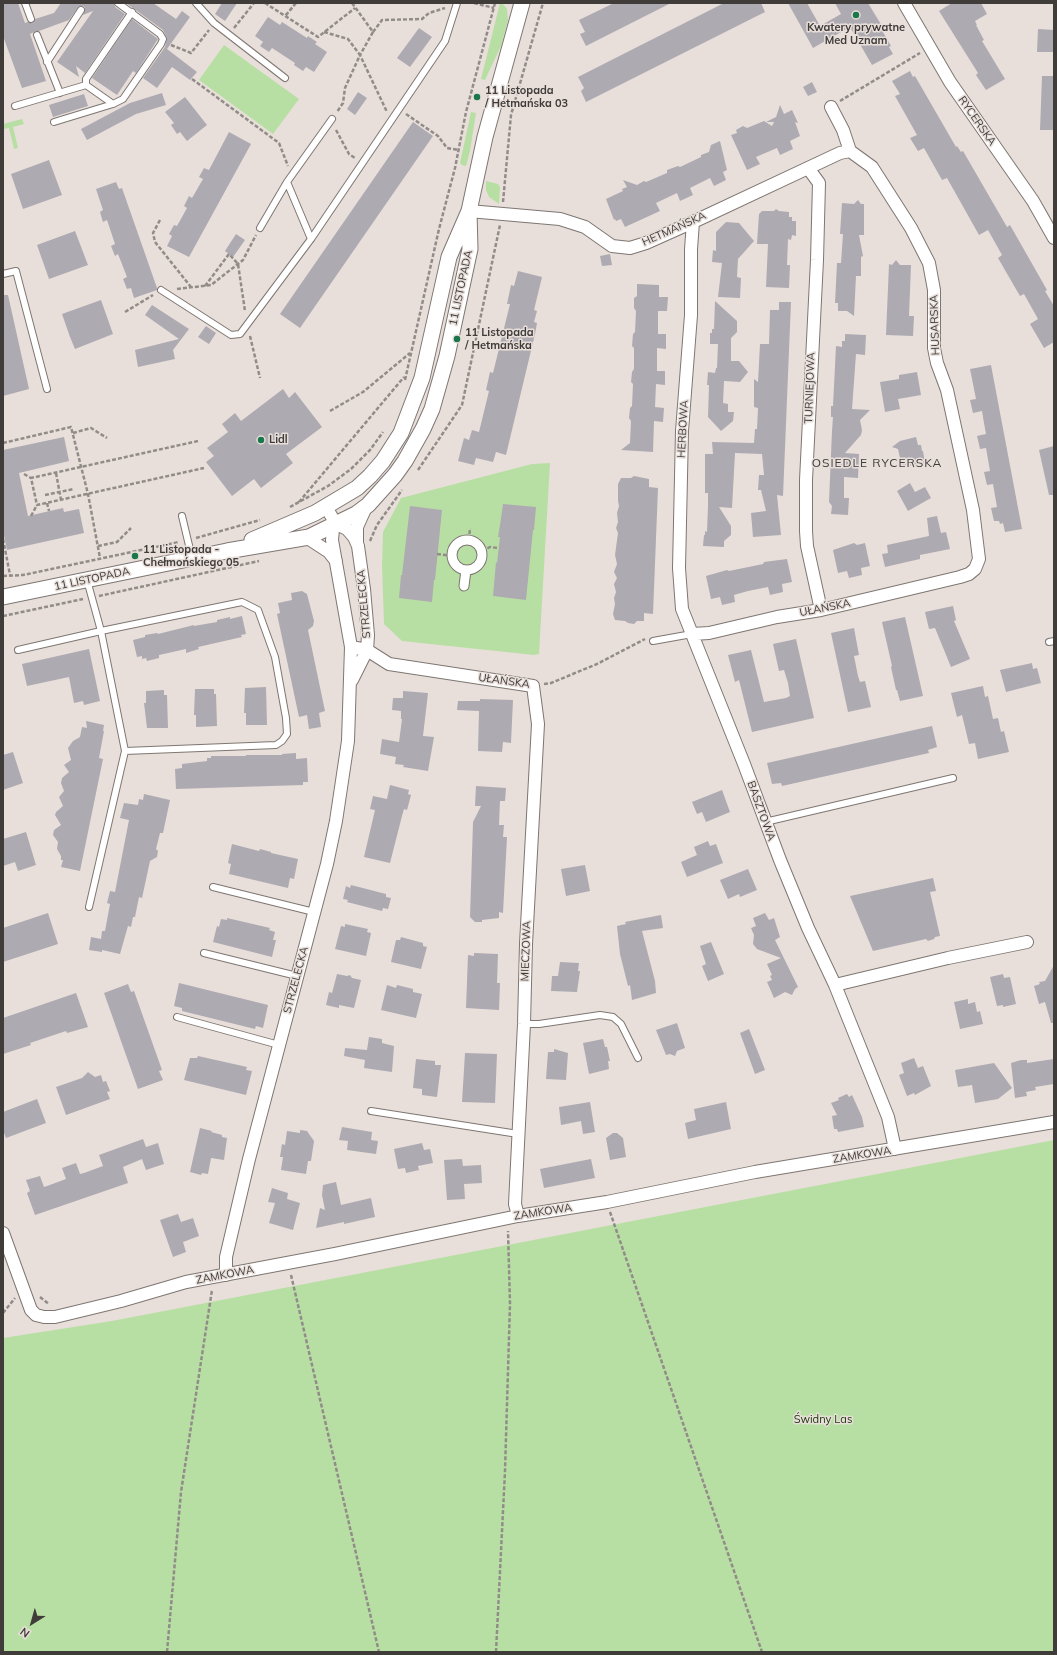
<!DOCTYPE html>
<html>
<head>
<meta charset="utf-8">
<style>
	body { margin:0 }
	#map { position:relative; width:1057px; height:1655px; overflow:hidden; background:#e8dfda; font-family:Mulish,sans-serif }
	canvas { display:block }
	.frame { position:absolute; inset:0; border:4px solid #3f3c3a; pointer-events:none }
	.north { position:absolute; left:12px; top:1603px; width:40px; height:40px; -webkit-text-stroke:3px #e8dfda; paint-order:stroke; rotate:217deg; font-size:11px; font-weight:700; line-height:16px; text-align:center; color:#3f3c3a }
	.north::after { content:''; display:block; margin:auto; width:14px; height:18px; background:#3f3c3a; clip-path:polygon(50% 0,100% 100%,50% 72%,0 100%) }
</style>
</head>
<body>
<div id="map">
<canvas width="1057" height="1655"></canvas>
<div class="frame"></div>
<div class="north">N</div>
</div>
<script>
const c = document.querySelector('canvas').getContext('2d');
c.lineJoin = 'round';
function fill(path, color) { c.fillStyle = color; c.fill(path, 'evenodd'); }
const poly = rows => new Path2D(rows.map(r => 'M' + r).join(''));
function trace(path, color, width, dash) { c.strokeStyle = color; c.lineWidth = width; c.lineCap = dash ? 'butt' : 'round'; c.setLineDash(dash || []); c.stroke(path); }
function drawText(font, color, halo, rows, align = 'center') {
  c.font = font + ' Mulish,sans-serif'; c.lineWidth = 3; c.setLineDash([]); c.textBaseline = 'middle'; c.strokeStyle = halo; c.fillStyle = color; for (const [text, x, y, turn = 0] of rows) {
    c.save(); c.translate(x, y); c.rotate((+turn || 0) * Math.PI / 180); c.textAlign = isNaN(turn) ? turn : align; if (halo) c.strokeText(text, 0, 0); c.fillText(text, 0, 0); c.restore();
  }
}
fill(poly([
	[500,3,502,3,507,9,508,20,501,46,485,80,481,79],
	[224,45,299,99,273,134,199,80],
	[471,112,476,113,470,151,466,166,462,165,460,163],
	[22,119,24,124,13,127,18,148,14,149,9,128,3,129,3,124],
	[486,181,498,184,500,187,499,204,489,197,486,190],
	[550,463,539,654,534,655,402,641,384,624,382,566,383,532,401,498,532,464],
	[1054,1140,1054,1652,3,1652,3,1338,112,1321]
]), '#b8dfa3');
fill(poly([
	[3,3,18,3,25,23,28,22,31,23,34,22,35,19,54,13,61,3,114,3,115,7,125,14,85,73,76,66,79,77,57,62,93,11,83,15,85,8,83,6,79,6,69,20,39,31,36,31,30,34,46,81,22,88,3,36],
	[126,3,153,3,176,19,182,11,190,17,167,49,197,72,190,80,172,67,157,88,143,78,165,47,167,38,163,30],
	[222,3,237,3,225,21,215,14],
	[614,3,671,3,586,46,580,34,585,32,579,20],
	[724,3,761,3,765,12,586,102,581,91,584,88,578,77],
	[788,3,807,3,820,26,841,14,835,3,868,3,885,31,883,32,891,46,889,47,893,54,872,65,850,27,813,48],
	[952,3,981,3,987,14,975,21,977,25,976,25,984,40,982,41,1005,79,986,90,976,75,978,73,939,11],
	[268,17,280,25,282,22,307,38,308,36,317,42,315,44,327,52,314,72,306,67,303,71,294,65,295,63,272,48,269,52,260,46,263,42,255,36],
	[132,19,158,39,136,73,133,71,117,95,92,78],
	[419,28,432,37,410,67,397,58],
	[1038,29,1054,30,1054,52,1037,52],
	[910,71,913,77,915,76,956,147,957,146,961,152,963,151,1007,227,1010,225,1047,290,1045,291,1054,306,1054,342,1044,348,1030,324,1038,319,1024,294,1020,296,1013,284,998,258,1002,255,988,230,979,235,947,178,942,180,924,148,918,151,910,138,917,135,895,96,900,94,892,81],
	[1042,76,1054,76,1054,130,1040,130],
	[812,82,817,92,808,96,803,87],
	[358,92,367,98,355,115,347,109],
	[162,93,166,105,136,114,87,140,81,129,130,103],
	[84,94,88,106,53,117,49,105],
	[185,97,207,125,187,141,180,132,177,134,171,125,174,123,165,112],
	[780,105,784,114,792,110,798,123,795,122,800,136,790,141,793,149,780,155,777,148,756,157,760,164,747,170,731,135,737,133,736,130,743,126,747,128,764,121,772,126,774,122,766,122,776,117],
	[413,122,433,136,300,328,280,314],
	[229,132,251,144,189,257,167,246,172,236,169,234,174,225,177,226,187,208,184,206,189,196,192,198,203,179,199,177,204,168,209,170],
	[720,141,727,170,723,172,726,180,714,186,710,178,690,188,693,195,680,201,677,193,656,203,660,211,625,227,621,219,616,221,615,219,614,220,606,199,623,191,622,189,627,187,623,180,637,185,644,181,646,182,667,173,667,170,678,166,680,167,701,157,701,155,709,152,711,145],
	[49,160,62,195,23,209,11,174],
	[116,182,119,189,122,188,157,288,157,290,134,298,131,288,127,289,123,279,127,277,118,254,115,256,111,246,115,244,107,220,103,222,100,212,103,210,96,189],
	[858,200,861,204,864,204,864,235,859,235,863,256,861,257,861,276,856,276,854,316,847,311,838,311,838,303,835,303,837,263,841,263,843,234,840,234,842,203,854,204],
	[776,209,779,211,789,212,789,217,792,217,792,221,796,221,796,236,792,235,791,240,788,239,787,265,790,265,789,288,766,287,768,244,757,244,759,214,762,211,774,211],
	[726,222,739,223,754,241,738,259,737,277,741,278,740,298,718,297,722,263,712,262,713,250,716,251,716,232],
	[75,231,88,265,49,279,37,245],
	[236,234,245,240,233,257,225,251],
	[610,254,612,265,602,266,600,256],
	[896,260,900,265,911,265,909,316,914,316,913,336,886,335,889,264,892,265],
	[518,271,542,277,534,310,537,311,534,322,537,323,535,334,506,455,496,452,493,462,476,458,474,465,458,461,464,438,469,440,472,430,479,432,489,391,486,390,490,372,493,373,510,304,507,304,511,285,514,286],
	[637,284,659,285,659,297,668,297,667,311,658,311,658,334,666,334,666,349,657,348,657,371,665,371,665,385,656,384,655,407,664,408,663,422,654,421,653,452,621,450,630,443,631,421,629,418,630,408,632,406,633,384,631,382,632,372,634,369,634,348,632,346,633,334,635,332,636,311,634,308,634,298,637,296],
	[3,295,8,295,29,389,3,396],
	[101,300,113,334,75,349,70,337,62,314],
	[715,301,737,321,737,332,731,338,731,361,739,361,748,372,740,382,724,381,723,403,728,404,728,412,734,412,733,421,721,431,708,417,709,385,707,385,708,372,715,373,716,368,717,368,718,344,710,344,710,333,712,333,712,329,714,329],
	[779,302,791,302,783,496,777,495,781,535,753,537,751,513,766,511,761,490,758,490,759,475,764,475,762,454,735,453,732,508,719,507,731,526,731,535,724,541,724,547,703,546,704,535,705,535,705,531,707,532,708,506,708,493,705,493,705,454,713,454,712,442,754,443,755,429,757,429,758,408,754,407,754,379,758,382,760,344,769,344,770,310,779,310],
	[152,305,189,329,173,350,175,359,138,367,135,350,179,339,145,315],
	[206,326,216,333,209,344,198,337],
	[845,334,866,335,865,355,856,354,852,409,870,410,860,420,862,430,861,435,845,453,859,454,858,478,844,477,844,498,849,498,848,515,831,514,832,506,829,502,832,431,833,417,831,417,831,406,833,406,836,346,842,347,842,341,845,341],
	[991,365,1022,529,1005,532,1003,523,1000,524,999,521,994,521,991,508,997,507,993,484,987,485,984,472,990,471,986,448,980,449,977,436,986,434,984,423,982,411,973,413,970,400,976,399,970,369],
	[917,372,921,395,898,399,900,409,885,412,880,382,899,379,899,375],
	[283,389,289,398,295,392,322,427,286,454,293,463,261,488,254,479,232,496,206,462,214,456,207,448,228,432,222,424,235,413,241,421],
	[64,437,69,461,19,473,28,516,63,508,64,512,79,509,84,533,7,550,3,531,3,450],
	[916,437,918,445,921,445,922,451,923,451,925,463,902,467,898,449,892,447,900,441],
	[1054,446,1054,495,1049,495,1039,450],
	[634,476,649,479,649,487,658,488,653,614,644,613,644,621,637,621,634,624,628,623,625,621,615,620,613,614,615,604,614,598,616,592,614,584,617,578,614,572,617,564,615,555,618,533,616,528,618,522,617,513,619,506,618,501,618,484,621,478,631,478],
	[910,483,915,492,925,487,931,498,908,511,897,491],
	[503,504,536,507,534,530,533,530,526,600,493,596,496,562,497,563,500,537,498,537,500,525],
	[410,506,442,510,435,580,434,580,432,602,399,598,401,575,402,575],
	[937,516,941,533,946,532,950,549,920,555,920,559,885,567,882,554,888,553,887,545,929,536,927,518],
	[854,543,857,545,865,543,870,566,861,568,862,575,849,578,847,571,838,573,833,550],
	[787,559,792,582,782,584,783,592,770,595,768,587,748,591,734,595,735,602,722,605,720,597,711,599,706,576,727,570,729,571,763,564,764,562],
	[302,591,307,594,314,621,313,626,308,630,325,711,319,713,321,727,309,729,307,715,299,717,277,614,280,613,278,603,292,600,291,593],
	[953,606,956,620,954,621,970,659,951,667,935,628,929,629,925,612],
	[242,616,246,634,241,635,242,637,198,647,199,649,186,653,186,649,159,655,159,658,147,661,146,658,142,659,142,656,137,657,133,640,145,637,145,635,157,633,158,634,194,625,194,626,217,622,217,620,230,617,230,619],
	[905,617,923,696,900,701,897,690,896,690,891,667,892,666,882,622],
	[854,628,859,655,854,656,858,676,860,682,865,681,871,707,848,712,831,633],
	[796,639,814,718,752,732,739,680,735,682,728,655,751,650,764,702,786,698,790,696,788,683,784,670,779,671,773,644],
	[89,649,100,701,84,705,83,701,74,703,69,677,27,686,22,664],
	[1032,663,1033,669,1037,668,1041,683,1006,692,1000,670],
	[983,686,985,697,988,696,993,719,998,718,1001,732,1004,731,1009,752,978,759,975,743,969,744,962,715,957,717,951,693],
	[266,687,267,725,246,725,246,713,244,713,245,688],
	[195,689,214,689,214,694,216,694,217,726,196,727,196,715,194,715],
	[164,690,164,695,167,695,168,728,147,728,144,703,146,703,146,691],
	[403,691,428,693,423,736,434,737,428,771,403,767,404,765,395,764,396,757,380,754,382,739,399,742,402,719,401,719,401,711,392,710,393,698,403,698],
	[480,699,513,700,511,743,503,742,502,752,478,751,479,711,457,710,458,701,480,701],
	[86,721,104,725,103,731,104,731,99,758,103,759,80,871,61,867,63,860,61,860,61,856,57,849,58,842,53,835,54,830,61,825,55,815,56,812,63,806,59,797,64,791,61,783,62,778,69,772,64,765,71,760,68,748,73,741,80,737,82,727,87,728],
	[932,726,937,747,928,750,929,753,782,786,781,783,772,784,767,763],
	[13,752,23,783,3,790,3,755],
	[296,753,296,759,307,758,308,782,303,782,303,785,176,789,175,769,182,768,182,764,207,761,207,758,211,758,211,756,246,756,246,755,282,755,282,754],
	[390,785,409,790,408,794,411,795,407,810,404,809,402,816,390,863,364,857,375,810,370,809,373,796,387,799],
	[476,786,506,788,505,801,500,801,499,825,504,825,503,837,507,837,503,913,499,912,499,918,482,920,482,922,475,922,470,917,473,822,481,806,475,806],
	[722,790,730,812,706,822,702,812,697,814,692,802],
	[144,794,170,800,163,833,160,833,156,849,158,851,157,857,150,861,142,898,139,897,135,917,133,917,131,927,128,926,120,954,102,950,102,952,89,950,91,937,101,939,102,931,105,931,110,904,107,903,110,891,115,892,129,820,120,818,124,803,138,805,139,799,143,800],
	[26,832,36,865,18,871,15,862,3,866,3,839],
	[708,841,710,846,716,844,723,863,687,877,681,862,697,855,694,847],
	[232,844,259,851,260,849,271,852,271,853,298,859,294,879,290,878,288,888,229,874,231,864,228,863],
	[585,865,590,891,566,896,561,869],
	[748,869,757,890,740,897,739,894,728,899,720,880],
	[933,878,936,891,930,892,940,936,935,937,934,939,928,941,926,939,873,951,850,896],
	[351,885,386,894,386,897,391,898,388,909,383,908,382,911,347,902,348,900,343,899,346,886,350,888],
	[48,913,58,944,3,962,3,928],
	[765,913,769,920,774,918,780,937,775,940,798,987,795,989,792,995,785,992,774,998,767,982,772,980,770,976,772,975,767,964,781,958,757,949,753,944,754,935,751,928,756,926,753,918],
	[661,915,663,928,642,931,655,981,656,993,632,1000,630,985,628,986,620,954,617,926,626,924,625,922],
	[227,918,270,928,269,930,275,932,273,940,276,940,272,957,213,942,217,926,219,927,221,919,227,920],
	[345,924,368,929,367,932,371,933,366,956,335,949,341,926,345,927],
	[401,937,423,943,423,946,427,947,421,969,391,962,396,940,400,940],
	[711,942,724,974,708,981,702,966,706,964,700,946],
	[474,953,498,954,497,983,500,983,499,1010,466,1008,468,955,474,956],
	[560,962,579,963,578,971,580,971,577,992,551,991,552,976,558,976],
	[1054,965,1054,1023,1051,1023,1045,1002,1039,1004,1034,986,1040,984,1039,982,1045,981],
	[337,974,347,976,350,975,352,978,361,980,354,1008,339,1005,339,1008,326,1005,329,992,332,993],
	[1003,974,1004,978,1010,977,1016,1004,1003,1007,1003,1005,997,1006,990,977],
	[179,983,268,1005,263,1028,256,1026,255,1029,182,1011,182,1008,174,1006],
	[128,984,131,992,134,991,162,1070,159,1071,163,1080,138,1089,104,993],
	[387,985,396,988,397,985,413,989,413,992,422,994,416,1018,381,1010],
	[76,993,88,1027,67,1033,66,1031,30,1043,31,1045,3,1054,3,1018],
	[968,999,968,1004,975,1002,977,1012,980,1011,983,1024,960,1029,954,1002],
	[677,1023,685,1048,677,1051,675,1056,670,1054,666,1055,656,1030],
	[749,1029,765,1070,755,1074,740,1033],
	[369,1037,382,1039,382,1043,394,1046,392,1072,364,1068,365,1060,344,1056,345,1048,367,1050],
	[603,1039,605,1047,607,1047,610,1061,608,1061,609,1069,589,1074,583,1043],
	[554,1049,568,1053,566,1080,546,1079,548,1052,554,1052],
	[465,1053,497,1054,495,1103,462,1102],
	[198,1056,247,1067,246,1070,252,1071,246,1095,184,1080,190,1058,197,1058],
	[914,1058,918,1068,923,1066,931,1086,915,1095,914,1093,907,1096,899,1075,904,1073,901,1063],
	[416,1059,435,1061,435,1065,441,1065,437,1097,422,1095,422,1089,413,1088],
	[1054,1059,1054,1084,1035,1087,1036,1090,1026,1092,1027,1096,1015,1098,1011,1063,1021,1060,1027,1060,1027,1063],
	[994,1063,1012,1088,998,1099,975,1103,972,1085,958,1087,955,1070],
	[88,1072,95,1077,101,1075,103,1082,106,1081,110,1091,107,1092,110,1099,66,1115,56,1087,82,1078],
	[847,1094,849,1097,852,1095,862,1117,864,1127,838,1132,837,1129,834,1129,832,1116,837,1115,831,1103,839,1100,838,1098],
	[37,1099,46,1123,6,1138,3,1130,3,1112],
	[590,1102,595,1132,583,1134,581,1121,561,1125,559,1107],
	[726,1102,731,1129,688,1139,685,1123,696,1120,694,1109],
	[342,1127,372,1132,371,1140,378,1141,376,1154,347,1150,348,1141,339,1140],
	[200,1128,212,1131,211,1132,222,1135,222,1137,227,1138,224,1160,211,1158,208,1174,202,1173,201,1175,190,1172],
	[300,1130,307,1131,314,1141,311,1161,308,1161,306,1174,281,1170,283,1157,280,1157,282,1144,285,1145,287,1131,300,1133],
	[613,1133,617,1133,623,1138,626,1157,610,1160,606,1138],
	[143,1139,146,1147,158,1143,164,1164,146,1170,142,1159,123,1167,128,1183,35,1215,27,1193,30,1191,26,1180,40,1176,44,1187,47,1186,66,1179,62,1168,76,1163,80,1174,84,1173,103,1166,99,1155],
	[422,1143,424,1150,430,1149,433,1163,418,1166,419,1170,406,1173,405,1168,398,1169,394,1149],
	[462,1159,463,1166,481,1165,482,1183,464,1184,465,1199,447,1200,444,1160],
	[591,1159,595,1178,544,1188,540,1169],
	[336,1182,341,1205,371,1198,375,1217,344,1224,344,1222,316,1228,320,1208,325,1210,322,1195,323,1185],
	[272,1188,288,1193,287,1199,300,1203,293,1230,269,1223,275,1203,268,1202],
	[178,1214,181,1222,193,1218,199,1236,183,1242,186,1252,173,1257,160,1220]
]), '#aeaab2');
const service = poly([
	[25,3,31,19],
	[196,3,214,23,285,78],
	[37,35,60,93],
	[47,62,81,10],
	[86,85,113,104,123,99,161,44,163,39,160,34,118,3],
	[86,85,86,79,132,12],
	[15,106,86,85],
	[54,122,113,104],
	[260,228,287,182],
	[311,239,287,182,332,119],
	[3,274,16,271,47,389],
	[161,290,231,335,240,334,311,239,445,41,457,3],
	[182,516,192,558],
	[87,580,101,631,125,751,89,907],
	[653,641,692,634],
	[1049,642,1054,641],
	[18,650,101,631,242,602,258,610,275,657,286,718,287,734,282,741,276,745,125,751],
	[765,822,953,778],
	[213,887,314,912],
	[204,953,297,976],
	[177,1017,279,1045],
	[524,1024,539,1024,600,1015,613,1017,621,1024,638,1058],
	[371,1111,518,1134]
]);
const pedestrian = poly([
	'452 555a15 15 0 1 1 30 0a15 15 0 1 1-30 0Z',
	[464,586,466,570]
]);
const minor = poly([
	[904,3,950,82,1033,201,1054,238],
	[808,168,819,183,817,260,806,480,806,531,807,546,821,610],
	[469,211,560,219,585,227,612,246,630,248,646,243,693,222,840,153,850,151],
	[693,222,691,249,691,315,682,431,679,568,682,609,744,764,780,860,808,928,835,985,888,1117,895,1149],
	[326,507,336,524,347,529,354,537,358,546,364,589,368,635,367,650,352,680],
	[306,537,329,552,336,561],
	[357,543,357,527,366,507],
	[692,634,709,633,777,617,821,610,960,577,969,574,975,569,979,559,973,510,947,390,937,363,934,348,934,290,929,263,911,228,872,167,850,151,843,130,831,107],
	[351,647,367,650,389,664,533,686,538,724,526,944,524,1024,515,1204,518,1216],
	[835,985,948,958,1027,942],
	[3,1233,31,1310,36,1315,44,1317,55,1317,121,1301,186,1282,335,1254,518,1216,607,1202,755,1172,1054,1122],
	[226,1275,226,1257,249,1159,327,864,336,821,348,741,351,647,332,540,333,529,336,524]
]);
const tertiary = poly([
	[252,540,315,513,357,488,370,476,383,461,401,433,422,378,449,257,469,211,485,137,522,3],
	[3,597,227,551,309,537,356,514,368,505,395,475,405,461,423,429,432,409,447,356,470,249,469,211]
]);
trace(service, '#7e7672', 8);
trace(pedestrian, '#7e7672', 11);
trace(minor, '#7e7672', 14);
trace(tertiary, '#7e7672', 17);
trace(poly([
	[265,3,318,37,355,8],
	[296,3,287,14,285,16,296,3],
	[352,3,373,32,360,55,387,112],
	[474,3,494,8],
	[234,28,254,3],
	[324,32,348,39,360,55,345,88,343,103,337,112],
	[373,32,382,20,422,19,429,13,445,8],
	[171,45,191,53,209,30],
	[192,79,279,143,288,166],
	[840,101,920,53],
	[406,114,438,136,447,148,458,150],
	[336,130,349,154,355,158],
	[503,202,511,115,543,3],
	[160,220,153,233,155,242,191,287],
	[205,286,229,254,238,264,245,311],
	[177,289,211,285,243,260,256,235],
	[125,312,153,295],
	[250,336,260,378],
	[405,380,439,229,455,168,466,112,495,3],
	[330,411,363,392,410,353],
	[73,433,91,428,107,438],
	[198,441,31,478,37,505,204,468],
	[3,443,71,427,88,494,100,558],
	[418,470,462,405,500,225],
	[56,473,61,500],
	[24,474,31,478],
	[45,495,74,489],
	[299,502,404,377],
	[47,503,49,511],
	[290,507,328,486,351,469,370,450,383,432],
	[31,516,37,505],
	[196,538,260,520],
	[3,539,10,575],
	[469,540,470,528],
	[370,541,377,525,402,490],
	[98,546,117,542,131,528],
	[482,551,490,547,498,548],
	[437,554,452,556],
	[3,576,23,575,179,542],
	[99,596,259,561],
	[3,616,83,599],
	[544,684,551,683,597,664,645,639],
	[610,1212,762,1652],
	[291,1275,379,1652],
	[40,1297,49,1304],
	[3,1313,15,1298],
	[167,1652,181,1492,212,1290],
	[496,1652,505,1471,510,1304,508,1231]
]), '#928c89', 2.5, [4, 2]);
trace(service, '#fff', 6);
trace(pedestrian, '#fff', 9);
trace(minor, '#fff', 12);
trace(tertiary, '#fff', 15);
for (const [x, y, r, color] of [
	[856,15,4,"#1a764b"],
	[477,97,4,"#1a764b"],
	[457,339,4,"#1a764b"],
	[261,440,4,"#1a764b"],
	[135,556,4,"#1a764b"]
]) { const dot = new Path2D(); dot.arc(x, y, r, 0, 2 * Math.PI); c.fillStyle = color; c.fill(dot); trace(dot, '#e8dfda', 1.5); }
drawText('bold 11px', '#3f3c3a', '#e8dfda', [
	["Kwatery prywatne",856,28,"center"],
	["Med Uznam",856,41,"center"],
	["11 Listopada",485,91],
	["/ Hetmańska 03",485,104],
	["11 Listopada",465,333],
	["/ Hetmańska",465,346],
	["Lidl",269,440],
	["11 Listopada -",143,550],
	["Chełmońskiego 05",143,563]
], 'left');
drawText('11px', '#3f3c3a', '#e8dfda', [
	["RYCERSKA",977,121,55],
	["HETMAŃSKA",674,229,-24],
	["11 LISTOPADA",461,288,-78],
	["HUSARSKA",935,325,-92],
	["TURNIEJOWA",810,388,-88],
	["HERBOWA",683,429,-87],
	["11 LISTOPADA",92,579,-12],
	["STRZELECKA",364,604,-95],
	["UŁAŃSKA",825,608,-11],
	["UŁAŃSKA",504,681,8],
	["BASZTOWA",761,811,70],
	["MIECZOWA",526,951,-88],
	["STRZELECKA",296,980,-75],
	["ZAMKOWA",862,1155,-9],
	["ZAMKOWA",543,1212,-9],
	["ZAMKOWA",225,1275,-11]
]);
drawText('11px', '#203a0e', '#e8dfda', [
	["Świdny Las",823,1420]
]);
c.letterSpacing = '1px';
drawText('12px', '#3f3c3a', '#e8dfda', [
	["OSIEDLE RYCERSKA",877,463]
]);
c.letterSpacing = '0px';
</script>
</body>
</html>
